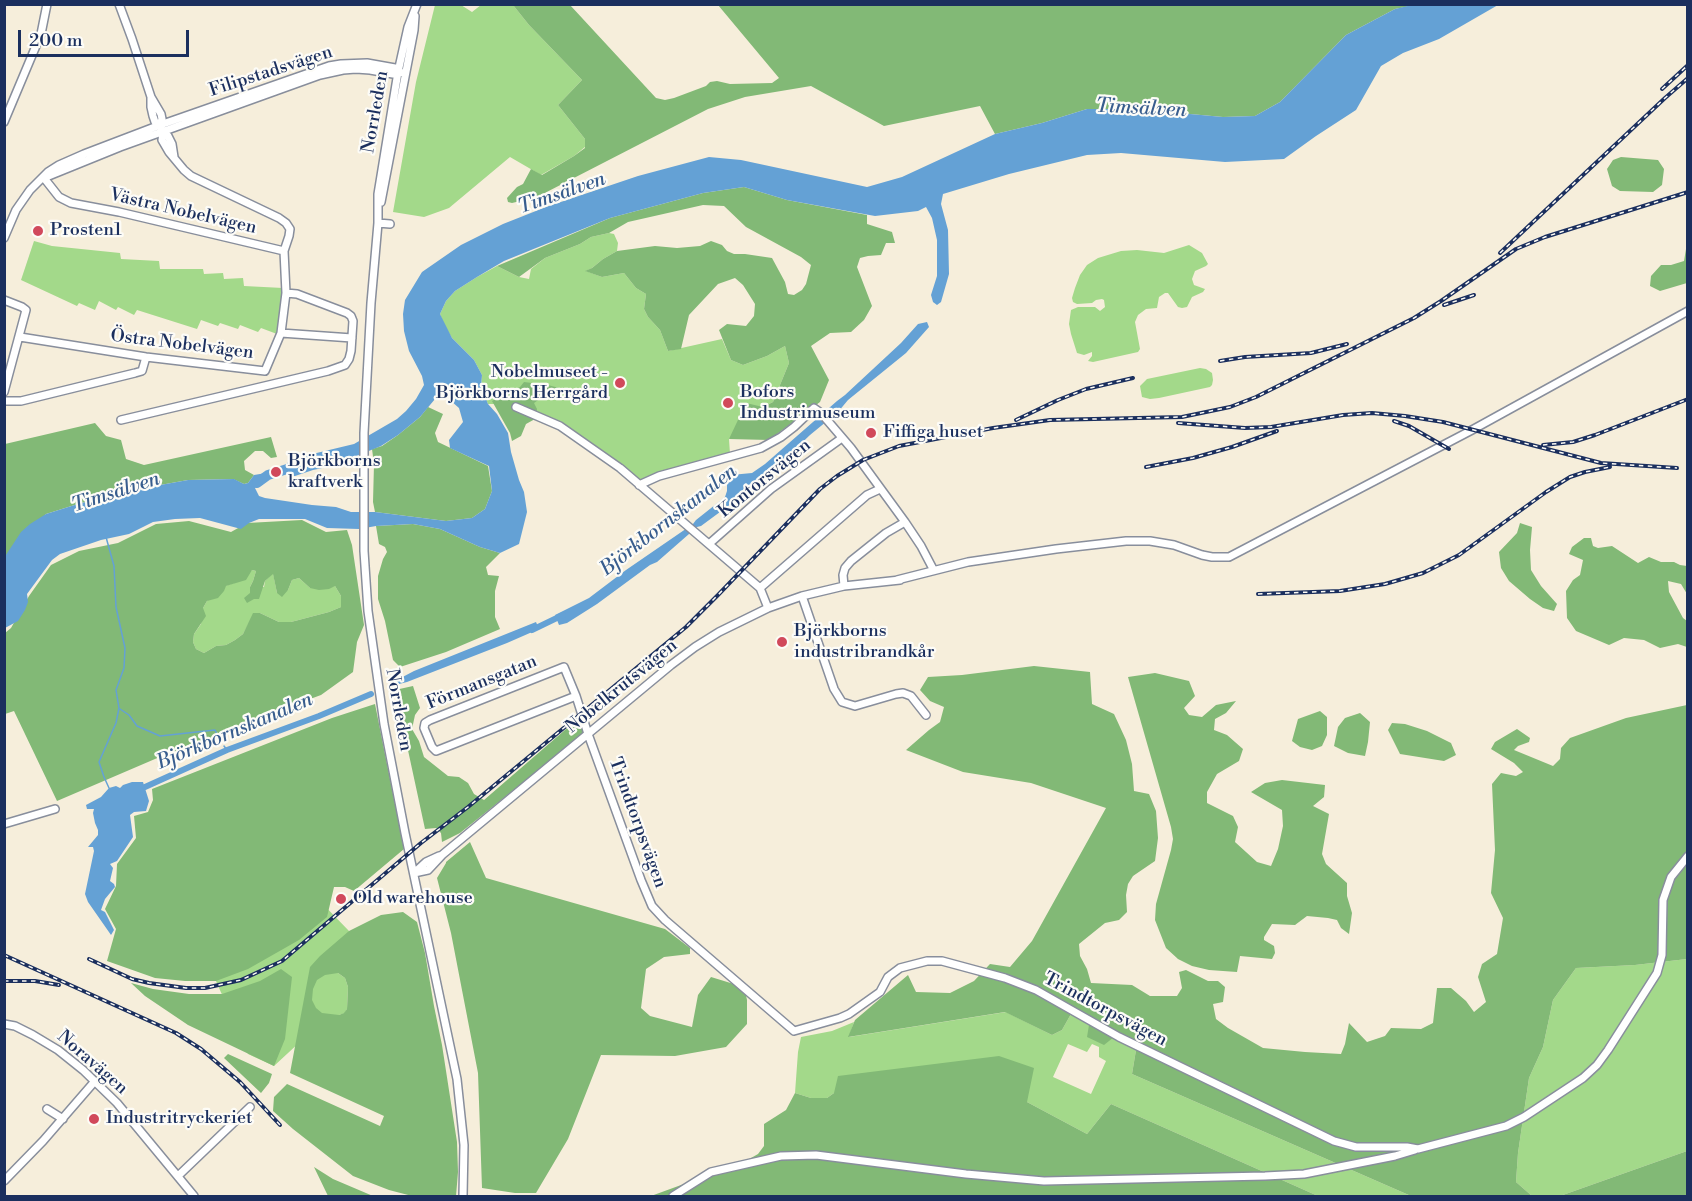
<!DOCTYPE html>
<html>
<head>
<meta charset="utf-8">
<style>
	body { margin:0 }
	#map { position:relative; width:1692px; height:1201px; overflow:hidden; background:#f6eedb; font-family:"Libre Bodoni",serif }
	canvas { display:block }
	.frame { position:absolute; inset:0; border:6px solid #1b2f5e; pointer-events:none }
	.scale { position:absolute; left:18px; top:30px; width:171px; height:27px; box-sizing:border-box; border:3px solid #1b2f5e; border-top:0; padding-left:8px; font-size:18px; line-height:21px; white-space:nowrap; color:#1b2f5e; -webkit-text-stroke:4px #fdfcf7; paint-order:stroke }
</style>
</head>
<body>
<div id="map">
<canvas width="1692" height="1201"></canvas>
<div class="frame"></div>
<div class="scale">200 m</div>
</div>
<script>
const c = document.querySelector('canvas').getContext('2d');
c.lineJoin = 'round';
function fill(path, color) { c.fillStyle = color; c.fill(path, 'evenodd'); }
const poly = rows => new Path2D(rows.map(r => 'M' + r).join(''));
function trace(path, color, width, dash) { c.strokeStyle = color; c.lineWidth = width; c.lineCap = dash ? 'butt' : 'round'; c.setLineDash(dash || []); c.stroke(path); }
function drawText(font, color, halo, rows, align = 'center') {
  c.font = font + ' "Libre Bodoni",serif'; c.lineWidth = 4.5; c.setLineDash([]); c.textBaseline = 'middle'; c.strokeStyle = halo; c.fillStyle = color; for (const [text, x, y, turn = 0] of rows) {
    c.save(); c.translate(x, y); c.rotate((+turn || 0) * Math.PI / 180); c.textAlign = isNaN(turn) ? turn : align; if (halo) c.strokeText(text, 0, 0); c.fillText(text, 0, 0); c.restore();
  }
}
fill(poly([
	[435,5,461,5,472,12,481,5,513,5,529,25,582,80,558,105,585,139,585,147,574,156,541,175,510,157,449,208,424,217,393,212,416,82],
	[609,233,614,234,618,243,617,251,603,259,592,268,586,271,602,277,624,273,636,288,646,294,644,309,648,317,660,330,668,351,722,339,731,360,743,365,767,356,785,346,789,363,773,402,763,407,729,439,730,454,642,481,623,466,558,421,543,414,542,416,518,404,488,404,481,387,482,375,474,360,452,338,444,325,440,314,446,301,455,291,477,277,497,266,519,277,529,279,531,269,545,258,580,244,591,237],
	[34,241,52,246,120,253,121,259,159,261,160,269,203,269,204,274,223,273,224,279,243,278,244,286,283,288,281,314,277,334,261,328,258,332,240,325,238,329,220,323,218,326,201,320,197,329,137,310,134,315,118,307,116,310,99,301,95,310,79,303,77,306,21,280],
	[1189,245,1202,253,1208,264,1206,266,1195,271,1192,279,1194,285,1205,289,1203,292,1192,297,1187,307,1182,308,1178,307,1168,293,1165,293,1159,297,1157,308,1146,309,1138,315,1135,322,1140,349,1138,352,1093,362,1088,361,1092,356,1092,352,1084,355,1077,353,1071,334,1069,324,1071,310,1078,307,1095,307,1100,311,1105,307,1104,300,1102,299,1096,300,1092,303,1077,304,1073,302,1072,298,1075,288,1080,275,1087,265,1098,258,1121,251,1137,250,1164,253],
	[1200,368,1206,369,1212,373,1213,380,1212,385,1210,387,1159,398,1150,399,1142,397,1140,386,1147,379],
	[252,570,256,571,253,581,250,587,264,587,265,581,273,573,277,593,288,590,292,580,299,578,310,588,335,586,341,596,341,607,329,612,291,622,279,622,260,613,254,613,243,634,235,640,226,645,216,646,204,653,196,649,193,642,194,634,201,624,203,608,207,601,225,586,234,583],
	[315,896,349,931,338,973,345,978,348,987,347,1009,345,1013,339,1015,329,1015,274,1066,248,1054,216,981,218,952],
	[1687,959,1687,1151,1560,1196,1532,1196,1516,1182,1518,1153,1529,1078,1543,1047,1553,1000,1576,968,1635,965],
	[1006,1012,1052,1035,1062,1030,1071,1014,1089,1025,1114,1037,1136,1050,1132,1074,1411,1196,1318,1196,1111,1104,1087,1134,1027,1102,834,1093,827,1098,811,1098,795,1093,798,1052,801,1037,832,1031,854,1022,849,1037],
	[1068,1044,1087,1052,1092,1044,1099,1047,1099,1057,1106,1061,1091,1094,1053,1077]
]), '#a3d98a');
fill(poly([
	[513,5,570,5,656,98,665,100,674,98,706,86,710,82,717,81,730,84,772,83,779,78,718,5,1416,5,1395,9,1346,35,1280,102,1255,116,1223,117,1135,109,1087,109,1042,123,995,134,980,106,884,126,811,86,745,97,708,109,537,197,512,203,508,202,507,198,517,187,523,184,531,169,542,175,574,156,585,148,585,139,558,105,582,80,529,25],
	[1621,157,1658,160,1664,169,1662,185,1653,192,1620,191,1612,186,1607,169,1613,160],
	[744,187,787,200,867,215,867,224,892,232,895,243,886,243,881,255,868,256,860,258,857,267,872,306,864,320,851,332,830,333,811,346,829,380,820,402,769,440,729,439,746,403,763,407,773,402,789,363,785,346,767,356,743,365,731,360,719,330,727,324,746,326,754,316,755,304,743,285,735,278,718,284,689,315,681,349,668,351,660,330,648,317,644,309,646,294,636,288,624,273,602,277,585,271,592,268,603,259,617,251,655,246,677,248,700,246,711,241,722,245,727,251,734,254,745,254,772,258,785,282,788,294,794,295,802,290,806,284,811,265,801,257,746,227,724,206,703,205,628,222,609,233,591,237,580,244,545,258,519,277,497,266,610,218,703,193],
	[1687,247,1687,283,1660,291,1650,286,1651,276,1661,265,1671,265,1684,261,1686,249],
	[524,382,548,385,559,388,560,393,544,396,534,403,537,409,535,419,526,424,521,436,512,441,510,433,492,401,501,396,504,390,515,390,520,387],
	[428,407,443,414,435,433,438,442,488,466,492,491,485,509,472,518,446,521,375,512,373,502,374,464,372,449,382,446,398,435,420,417],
	[95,423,106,436,121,440,126,459,144,465,271,437,277,457,271,458,263,451,255,451,244,461,245,470,254,475,248,483,244,484,233,479,188,480,149,487,108,498,81,503,46,514,5,558,5,444],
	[302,520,326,532,347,530,352,545,364,625,357,642,353,672,321,695,242,724,220,740,169,753,57,801,14,711,5,714,5,633,11,628,29,596,51,565,79,551,118,543,156,524,189,521,231,532,247,523],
	[252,570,256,571,253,581,250,587,250,593,244,598,247,603,254,599,259,599,265,581,273,574,277,593,282,597,288,590,292,580,299,578,310,588,319,590,329,589,335,586,341,596,341,607,329,612,291,622,279,622,260,613,253,613,243,634,235,640,226,645,216,646,204,653,196,649,193,642,194,634,206,616,203,608,207,601,218,598,224,591,226,586,246,580],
	[1520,523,1532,527,1530,550,1531,570,1541,586,1557,604,1554,611,1543,608,1530,599,1509,581,1501,568,1499,552,1517,533],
	[413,524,440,529,480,547,500,553,486,567,488,575,499,576,495,591,495,617,500,629,446,652,400,667,393,660,385,621,378,599,378,576,383,559,387,552,385,547,379,544,376,526],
	[1584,538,1591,538,1593,546,1598,548,1612,546,1638,563,1649,557,1661,562,1674,562,1680,565,1687,566,1687,594,1681,584,1668,581,1669,592,1683,618,1687,621,1687,647,1678,644,1660,648,1644,640,1624,638,1609,645,1576,631,1567,618,1566,591,1573,580,1580,575,1583,560,1569,554,1572,547],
	[1034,666,1090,672,1092,704,1114,714,1126,740,1132,764,1134,791,1149,794,1156,811,1158,838,1155,861,1133,876,1128,884,1126,895,1127,912,1119,920,1105,923,1079,944,1080,956,1087,969,1091,983,1132,985,1150,996,1177,996,1182,988,1179,972,1186,970,1208,981,1218,981,1225,987,1223,1002,1213,1004,1216,1019,1228,1028,1263,1048,1305,1052,1341,1054,1345,1044,1349,1023,1367,1042,1385,1036,1391,1028,1421,1029,1433,1023,1437,988,1451,988,1466,1001,1474,1012,1486,1002,1478,977,1482,964,1497,954,1503,918,1491,893,1495,850,1492,784,1501,773,1516,776,1523,772,1514,763,1491,749,1495,742,1517,729,1530,738,1529,742,1518,746,1514,750,1553,766,1560,759,1561,748,1570,738,1626,718,1687,705,1687,959,1635,965,1576,968,1553,1000,1543,1047,1529,1078,1518,1153,1516,1182,1532,1196,1411,1196,1132,1074,1136,1050,1114,1037,1104,1045,1087,1037,1089,1025,1071,1014,1062,1030,1052,1035,1005,1012,848,1037,855,1020,908,975,916,992,950,993,974,981,990,964,1010,967,1032,941,1106,808,1031,783,963,772,906,750,929,730,940,722,944,707,930,701,920,690,928,677,962,675],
	[1155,673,1189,681,1195,696,1184,708,1189,715,1202,717,1216,705,1236,701,1226,713,1215,719,1214,730,1227,735,1243,749,1239,761,1217,774,1207,792,1207,803,1233,816,1238,827,1235,842,1257,862,1271,866,1278,849,1283,826,1282,810,1251,792,1265,783,1282,780,1325,785,1324,797,1313,806,1329,814,1322,854,1326,864,1347,883,1347,896,1352,913,1349,934,1341,928,1337,920,1328,918,1307,916,1295,925,1272,924,1264,937,1264,940,1274,946,1275,953,1272,959,1240,956,1237,972,1209,970,1192,966,1178,959,1166,948,1155,920,1156,904,1171,850,1173,839,1171,827,1128,677],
	[413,686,420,708,415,715,412,729,419,741,424,757,448,776,459,777,468,783,474,794,484,800,580,717,586,732,460,833,442,842,441,833,436,828,425,829,395,690],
	[375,704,404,849,354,891,345,887,334,887,327,917,299,940,248,969,216,981,185,981,155,978,107,961,116,929,105,909,116,886,117,864,136,838,134,816,148,812,153,800,152,789,332,718],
	[1320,711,1327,717,1327,735,1322,746,1312,750,1300,747,1292,741,1298,719],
	[1360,713,1370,722,1368,742,1365,756,1348,753,1334,746,1338,727,1345,718],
	[1392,723,1405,724,1427,731,1451,743,1456,755,1444,761,1400,754,1388,730],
	[470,842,486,878,665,929,690,948,690,954,664,957,646,969,641,1008,650,1016,692,1027,698,995,711,977,737,985,745,991,747,1000,747,1024,726,1047,675,1056,601,1055,568,1139,536,1193,515,1193,482,1188,478,1073,451,933,437,878,446,863,446,862],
	[403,912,417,922,425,953,434,1006,442,1045,457,1142,458,1172,456,1196,412,1196,389,1190,353,1176,293,1129,273,1111,274,1097,287,1084,380,1126,384,1116,290,1073,310,967,320,956,349,931,381,915],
	[338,973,345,978,348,987,347,1009,344,1013,339,1015,322,1013,316,1008,312,1000,313,989,317,980,325,975],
	[281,969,292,977,285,1039,274,1066,188,1025,145,996,131,983,153,989,189,994,222,994,260,981],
	[228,1054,272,1074,269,1083,261,1093,224,1058],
	[999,1056,1034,1068,1027,1102,1087,1134,1111,1104,1318,1196,651,1196,744,1162,758,1154,764,1146,764,1124,786,1110,795,1093,811,1098,827,1098,834,1093,838,1076],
	[1687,1151,1687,1196,1560,1196],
	[314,1167,333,1179,373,1196,328,1196]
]), '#82b976');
fill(poly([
	[1416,4,1498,5,1439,39,1403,53,1381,66,1356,110,1316,136,1284,159,1225,162,1121,153,1087,155,1009,174,943,194,941,204,948,230,949,274,941,302,937,305,933,302,931,295,937,276,937,240,932,218,926,207,918,211,875,216,787,200,744,187,703,193,610,218,504,261,477,277,455,291,446,301,440,314,452,338,474,360,482,375,481,387,488,404,497,414,508,433,511,452,519,480,524,492,527,512,519,544,500,553,480,547,440,529,413,524,376,526,359,529,327,528,305,519,259,519,249,523,241,529,200,518,175,519,153,522,129,534,101,540,60,554,52,560,27,594,28,602,25,610,18,621,5,628,4,558,21,532,30,524,46,514,81,503,108,498,149,487,188,480,234,479,244,484,248,483,254,475,266,473,267,478,261,482,262,485,255,488,259,496,265,498,312,505,336,507,351,512,375,512,446,521,472,518,485,509,492,491,489,466,450,448,449,440,463,422,459,408,451,401,447,391,440,393,420,417,398,435,381,446,332,466,313,470,295,476,290,476,286,466,288,462,300,457,354,444,397,419,406,411,416,399,424,385,422,376,409,351,404,331,403,314,405,300,422,272,461,245,503,224,546,207,638,176,709,157,741,160,867,187,902,177,995,134,1042,123,1087,109,1135,109,1223,117,1255,116,1280,102,1346,35,1395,9],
	[927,322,929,327,906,353,848,400,838,412,810,435,762,481,701,526,697,527,657,562,650,565,597,604,567,623,559,625,555,615,589,598,626,570,693,524,696,520,725,497,727,491,727,482,731,475,752,473,765,464,837,401,845,395,901,343,918,324],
	[536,622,539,629,507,643,407,682,395,685,394,684,395,681,414,671],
	[132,782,143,782,149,801,146,811,134,812,130,815,133,837,117,861,110,864,113,868,110,881,114,884,115,887,105,899,101,910,105,912,114,930,111,935,88,902,85,894,94,851,93,847,88,847,98,835,98,830,95,823,93,813,94,809,87,809,86,805,101,797,109,788,116,786,120,788,123,785]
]), '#64a1d5');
trace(poly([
	[106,537,114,566,116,607,125,648,124,668,116,690,119,708,116,723,99,762,104,777,109,788],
	[120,709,129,715,137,726,160,736,215,730,220,740],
	[224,746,227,750]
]), '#64a1d5', 1.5);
trace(poly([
	[532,630,563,615],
	[145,787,227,750,319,716,371,694]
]), '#64a1d5', 6);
trace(poly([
	[257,483,268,475,300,465]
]), '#64a1d5', 10);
const minor = poly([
	[119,4,132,39,151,97,161,114,162,119,160,125],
	[417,4,408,27,398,72,378,194,378,223,371,303,364,433,364,551,368,611,384,724,405,833,457,1079,464,1145,463,1196],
	[151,98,151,107,153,116,155,122,160,125,163,133,168,136,172,144,174,157],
	[4,122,41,34,47,4],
	[163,133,162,140,169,152,184,170,191,176,279,218,286,223,290,229,289,236,284,251],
	[46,177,120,147,320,75,343,70,356,69,370,70,393,74,398,72,405,73],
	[44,178,59,197,71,203,119,212,284,251,286,293,281,333],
	[381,202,414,30,415,16],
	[378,223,390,224],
	[4,238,16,210,30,190,48,172,59,165,84,154,160,125,329,66,341,64,367,63,395,68,398,72],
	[4,300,22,307,26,310,4,392],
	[20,337,146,357,265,371,281,333,352,338],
	[4,401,21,401,135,373,142,371,146,357],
	[516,407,560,426,620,468,760,588,768,608],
	[121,420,328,371,345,365,349,359,351,351,353,321,351,316,347,313,297,294,286,293],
	[639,485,659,476,761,448,781,437,794,427,814,408,821,413,851,448,905,522,921,546,932,567],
	[709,544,771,489,842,438],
	[897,580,968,562,1056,549,1126,541,1150,541,1174,545,1202,555,1212,557,1229,557,1472,430,1688,311],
	[844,586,843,575,845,568,851,561,886,533,905,522],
	[760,588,867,495,880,489],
	[802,596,834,689,842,702,855,706,896,694,903,693,911,696,926,715],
	[576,696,436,751,432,747,424,728,425,723,430,720,564,667,576,696,588,734,641,880,652,906,665,920,794,1031,840,1018,849,1014,880,992,888,977,900,968,927,961,942,961,1005,978,1036,990,1119,1037,1334,1141,1356,1147,1407,1147,1418,1149,1506,1126,1524,1117,1583,1078,1597,1065,1608,1050,1657,973,1662,955,1663,900,1671,877,1688,856],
	[4,824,55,809],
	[414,873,428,870,442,855,671,665,695,647,719,632,768,608,802,596,844,586,900,580],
	[414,873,426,862,439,856],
	[4,1024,15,1026,33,1035,58,1050,83,1070,117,1103,194,1196],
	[47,1109,63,1119],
	[178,1176,250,1107],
	[4,1181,43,1141,95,1081],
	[673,1196,711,1172,781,1156,816,1155,966,1174,1044,1181,1265,1176,1304,1174,1395,1156,1415,1150]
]);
trace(minor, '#888e9c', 10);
trace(minor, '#fff', 7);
const rail = poly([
	[1662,89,1688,65],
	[1500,253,1665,98,1688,78],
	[1444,305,1474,295],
	[1220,361,1245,357,1311,353,1347,344],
	[1016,420,1058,400,1086,389,1133,378],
	[1394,421,1409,426,1449,449],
	[1178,423,1245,428,1271,427,1343,415,1372,413,1405,416,1443,422,1601,463,1677,468],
	[1543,445,1573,442,1595,435,1688,399],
	[1146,467,1193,458,1232,447,1277,431],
	[1258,594,1340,591,1385,584,1423,573,1459,555,1546,492,1570,477,1585,472,1610,467],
	[4,955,176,1033,201,1049,240,1082,280,1125],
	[89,959,132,979,149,983,186,988,205,988,241,980,282,961,421,843,468,807,686,627,718,595,820,489,837,476,863,460,899,446,993,428,1050,420,1182,417,1230,407,1256,397,1414,318,1441,301,1516,249,1545,237,1688,192],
	[4,981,35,981,59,985]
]);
trace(rail, '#1b2f5e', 4);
trace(rail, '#fdfcf7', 1.5, [4.5]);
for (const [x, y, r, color] of [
	[38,231,6,"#d1495b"],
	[620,383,6,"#d1495b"],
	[728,403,6,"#d1495b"],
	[871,433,6,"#d1495b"],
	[276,472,6,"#d1495b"],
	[782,642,6,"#d1495b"],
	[341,899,6,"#d1495b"],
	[94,1119,6,"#d1495b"]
]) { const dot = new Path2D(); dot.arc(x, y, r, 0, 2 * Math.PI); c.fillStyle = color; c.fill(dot); trace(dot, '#fdfcf7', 2); }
drawText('18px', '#1b2f5e', '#fdfcf7', [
	["Filipstadsvägen",271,72,-18],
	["Norrleden",376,112,-80],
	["Västra Nobelvägen",183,212,13],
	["Östra Nobelvägen",182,345,7],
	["Kontorsvägen",765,479,-39],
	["Förmansgatan",482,683,-22],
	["Nobelkrutsvägen",622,687,-39],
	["Norrleden",398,710,80],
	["Trindtorpsvägen",637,823,70],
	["Trindtorpsvägen",1105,1010,28],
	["Noravägen",92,1063,41]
]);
drawText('18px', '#1b2f5e', '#fdfcf7', [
	["Prosten1",50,231],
	["Nobelmuseet -",608,373,"right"],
	["Björkborns Herrgård",608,394,"right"],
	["Bofors",740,393],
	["Industrimuseum",740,414],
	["Fiffiga huset",883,433],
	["Björkborns",288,462],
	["kraftverk",288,483],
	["Björkborns",794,632],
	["industribrandkår",794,653],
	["Old warehouse",353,899],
	["Industritryckeriet",106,1119]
], 'left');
drawText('italic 20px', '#385d8e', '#fdfcf7', [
	["Timsälven",1141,109,3],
	["Timsälven",562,194,-19],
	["Timsälven",116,493,-18],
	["Björkbornskanalen",669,521,-38],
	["Björkbornskanalen",235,732,-23]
]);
</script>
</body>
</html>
